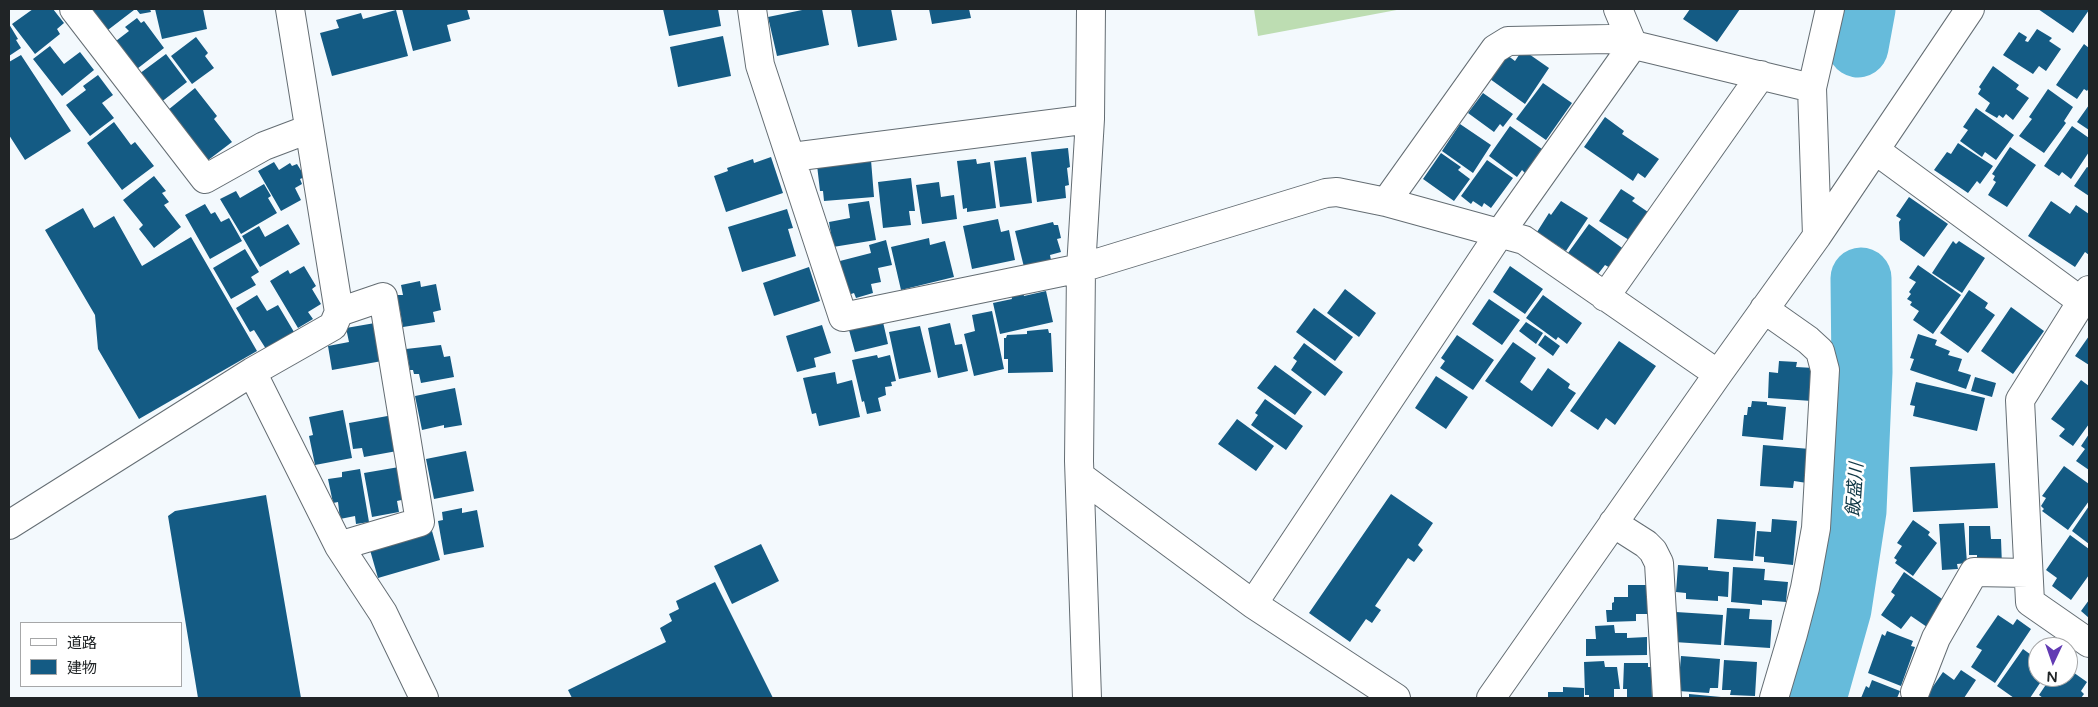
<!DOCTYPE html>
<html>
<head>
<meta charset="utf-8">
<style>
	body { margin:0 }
	#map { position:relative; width:2098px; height:707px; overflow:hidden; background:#f3f9fd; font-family:"Varela Round","Noto Sans JP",sans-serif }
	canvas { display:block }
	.frame { position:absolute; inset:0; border:10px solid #202426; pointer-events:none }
	.legend { position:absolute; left:20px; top:622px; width:162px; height:65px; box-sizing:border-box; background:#fff; border:1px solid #a6a7a8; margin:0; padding:6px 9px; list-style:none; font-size:15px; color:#202426 }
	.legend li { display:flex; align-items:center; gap:10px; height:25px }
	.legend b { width:25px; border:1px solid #a6a7a8 }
	.north { position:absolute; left:2028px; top:637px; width:50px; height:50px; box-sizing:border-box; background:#fff; border:1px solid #a6a7a8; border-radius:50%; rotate:183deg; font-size:14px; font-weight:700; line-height:20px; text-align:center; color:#202426 }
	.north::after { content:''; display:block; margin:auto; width:18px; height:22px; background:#623bb3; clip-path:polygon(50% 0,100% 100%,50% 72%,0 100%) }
</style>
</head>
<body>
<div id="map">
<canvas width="2098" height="707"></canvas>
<div class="frame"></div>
<ul class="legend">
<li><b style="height:6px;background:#fff"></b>道路</li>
<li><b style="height:14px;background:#145b84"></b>建物</li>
</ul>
<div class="north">N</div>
</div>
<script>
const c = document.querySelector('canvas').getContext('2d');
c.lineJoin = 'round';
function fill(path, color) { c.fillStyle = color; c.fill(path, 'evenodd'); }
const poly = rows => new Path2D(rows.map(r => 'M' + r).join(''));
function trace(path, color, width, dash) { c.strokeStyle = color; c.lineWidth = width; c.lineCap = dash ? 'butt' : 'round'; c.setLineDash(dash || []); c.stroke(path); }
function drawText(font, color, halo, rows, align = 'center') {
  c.font = font + ' "Varela Round","Noto Sans JP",sans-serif'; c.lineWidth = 5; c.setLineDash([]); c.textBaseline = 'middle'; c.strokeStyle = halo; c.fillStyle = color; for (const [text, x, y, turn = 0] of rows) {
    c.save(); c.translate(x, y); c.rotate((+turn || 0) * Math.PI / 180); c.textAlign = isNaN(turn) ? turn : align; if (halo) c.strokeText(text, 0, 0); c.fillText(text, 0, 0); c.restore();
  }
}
fill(poly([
	[1254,9,1402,9,1258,36]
]), '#bdddb2');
trace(poly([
	[1858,47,1865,9],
	[1816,698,1841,609,1856,511,1862,372,1861,278]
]), '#66bbdb', 61);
fill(poly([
	[33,9,53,9,64,23,57,29,60,34,35,54,12,24],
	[84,9,133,9,134,10,104,33],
	[136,9,150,9,151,12,140,14],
	[155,9,203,9,207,29,162,39],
	[402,9,467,9,470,19,447,25,451,41,413,51],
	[663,9,718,9,721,26,669,36],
	[807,9,822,9,829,45,777,56,768,17],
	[851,9,891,9,897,40,858,47],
	[929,9,969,9,971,18,932,24],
	[1690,9,1740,9,1717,42,1683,19],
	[2038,9,2089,9,2089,10,2073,33],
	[396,10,408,56,332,76,320,33,339,28,336,20,361,13,363,19],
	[137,18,141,23,144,21,164,48,133,72,112,44,129,31,125,27],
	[9,24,18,39,16,40,21,48,9,56],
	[2037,29,2052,38,2049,41,2061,49,2046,71,2039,66,2033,74,2003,55,2019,32,2027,37,2025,41,2028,42],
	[723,36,731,76,678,87,670,47],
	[196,37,208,53,205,56,214,68,192,84,171,56],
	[2084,44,2089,48,2089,88,2087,91,2084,89,2077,99,2056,85],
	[50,46,64,64,80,52,94,70,62,96,33,59],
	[1521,52,1524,55,1526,52,1549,68,1525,104,1490,79,1507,55,1515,61],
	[166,54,187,82,160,103,139,74],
	[21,55,71,131,25,160,9,135,9,62],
	[1993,66,2019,85,2016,89,2029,98,2013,120,2006,114,2003,118,1999,115,1997,118,1985,111,1990,103,1978,94,1981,89,1979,87],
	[98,75,113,95,102,103,114,118,90,136,66,105,86,90,83,86],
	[1543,83,1572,103,1546,140,1516,119],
	[195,88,217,116,214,119,232,142,207,161,168,110],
	[2048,89,2073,107,2064,121,2066,123,2044,153,2019,136,2032,119,2029,117],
	[1483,93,1513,114,1503,127,1500,124,1494,132,1468,113],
	[2089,105,2089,130,2077,122],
	[1976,108,2014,135,1996,160,1985,152,1982,157,1960,141,1968,130,1963,127],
	[1605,117,1624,131,1622,134,1659,159,1645,178,1638,173,1633,181,1584,147],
	[114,122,131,145,135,142,154,166,122,190,87,143],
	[1460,124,1491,145,1473,173,1442,151],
	[1510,126,1542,149,1525,173,1522,170,1517,177,1489,156],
	[2072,126,2089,138,2089,152,2071,179,2062,172,2059,176,2044,166],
	[1958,143,1993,166,1980,184,1977,181,1968,193,1934,170,1947,152,1951,154],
	[2010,147,2036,165,2007,207,1988,195,1996,182,1993,180,1995,176,1992,174],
	[1068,148,1070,167,1067,168,1069,185,1065,186,1066,198,1037,202,1031,152],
	[1441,153,1461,167,1458,170,1470,179,1454,201,1423,179],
	[771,157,783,193,726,212,714,176,728,171,727,168,753,159,754,163],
	[1026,157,1032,203,1000,207,994,161],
	[976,159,977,164,990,162,996,208,967,212,967,208,963,209,957,161],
	[871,160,874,197,824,201,823,191,820,191,817,165],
	[1487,160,1513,178,1491,208,1484,203,1482,207,1473,201,1471,204,1461,196],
	[274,162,279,170,290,163,292,166,297,164,305,177,300,179,302,184,295,188,301,200,281,211,258,171],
	[2087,167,2089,168,2089,196,2074,186],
	[154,176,166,191,162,193,169,202,164,205,181,227,154,248,139,229,143,225,123,200],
	[911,178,915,211,909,211,911,225,883,228,878,182],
	[939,182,941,197,954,195,957,219,922,224,916,185],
	[264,184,271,196,268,198,277,213,241,234,220,199,236,191,240,198],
	[1621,189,1635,198,1632,201,1648,212,1629,240,1599,221],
	[1909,197,1948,224,1924,257,1900,240,1899,222,1901,219,1896,216],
	[869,201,876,240,833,247,829,222,850,218,848,204],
	[1561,201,1588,218,1566,251,1537,232,1549,213,1551,215],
	[2051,201,2070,214,2076,205,2089,214,2089,255,2085,252,2075,267,2028,236],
	[205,204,211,214,215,212,221,222,229,218,242,241,210,259,185,215],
	[83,208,94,228,114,216,142,266,191,237,257,351,139,419,98,349,95,315,45,230],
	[787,209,793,228,788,229,796,256,742,272,728,227],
	[998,219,1001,232,1009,230,1015,260,972,269,963,226],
	[1053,222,1054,225,1058,225,1061,238,1057,239,1061,252,1050,255,1051,260,1024,267,1015,231],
	[288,224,300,244,260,267,242,236,259,226,265,237],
	[1589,224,1625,250,1612,269,1605,265,1598,274,1568,253],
	[929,238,930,245,945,241,954,277,901,290,891,247],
	[886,240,892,265,878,268,881,282,871,284,873,293,856,298,854,293,845,296,836,262,871,253,869,245],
	[1953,241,1956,244,1959,241,1985,258,1962,293,1932,273],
	[245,249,259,272,251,277,256,285,231,299,213,268],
	[1918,265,1961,295,1933,334,1913,320,1919,311,1910,305,1912,302,1907,299,1911,294,1909,292,1916,282,1909,278],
	[304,266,316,286,312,289,321,304,308,312,313,319,298,328,270,281,288,270,290,274],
	[1510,266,1543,289,1525,314,1493,292],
	[809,267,820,301,774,316,763,283],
	[420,281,421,287,436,284,441,310,433,312,435,322,403,327,397,295,403,295,401,285],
	[1345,289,1376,313,1359,337,1327,313],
	[1969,290,1988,303,1985,308,1995,315,1968,353,1940,333],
	[1046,291,1053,322,1000,334,993,303,1012,299,1011,295,1023,292,1024,296],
	[257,295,267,311,278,305,294,332,266,349,254,330,250,332,236,308],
	[1543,295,1582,323,1567,344,1558,337,1556,340,1526,318],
	[1489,299,1520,320,1502,345,1472,324],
	[2011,307,2044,331,2013,374,1981,351],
	[1314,308,1353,337,1335,361,1296,332],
	[992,311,1004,369,974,376,964,334,975,331,972,315],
	[883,322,888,344,855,352,849,330],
	[1526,322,1543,333,1536,344,1519,331],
	[375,323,382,361,332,370,328,346,349,342,346,328],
	[950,323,955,345,962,344,968,371,938,378,928,328],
	[822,325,831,353,814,358,816,367,797,372,786,336],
	[920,326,931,372,899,379,889,332],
	[1048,329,1049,333,1051,333,1053,372,1008,373,1008,359,1004,359,1004,338,1006,338,1007,335,1027,334,1027,331],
	[1918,334,1937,340,1935,345,1950,351,1948,355,1962,359,1958,371,1971,375,1966,389,1910,370,1914,359,1910,358],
	[1457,335,1494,360,1473,390,1440,368,1445,361,1441,358],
	[1545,335,1560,346,1553,356,1538,345],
	[2089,336,2089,365,2075,356],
	[1619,341,1656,366,1615,425,1606,418,1598,430,1570,411],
	[1513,342,1536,358,1520,382,1532,391,1548,368,1570,384,1568,388,1576,393,1552,427,1485,381],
	[1304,343,1343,372,1325,396,1291,370,1297,361,1293,358],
	[441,345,444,357,450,356,454,377,421,383,419,374,414,374,413,370,410,370,406,349],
	[877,355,878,358,890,355,896,381,891,382,892,386,885,387,886,395,878,398,881,411,867,414,864,401,862,402,852,360],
	[1779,361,1797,362,1796,367,1814,368,1812,401,1768,398,1769,372,1778,373],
	[1275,365,1312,392,1295,415,1257,388],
	[835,372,837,384,852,380,860,417,819,426,816,413,812,414,803,378],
	[1436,376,1468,397,1446,429,1415,408],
	[1975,377,1996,383,1992,397,1971,391],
	[2081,380,2089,386,2089,424,2073,446,2059,436,2065,429,2051,419],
	[1916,382,1985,398,1977,431,1913,416,1915,406,1910,405],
	[455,388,462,425,444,428,444,425,422,430,415,396],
	[1265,399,1303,426,1286,450,1251,425,1258,415,1255,413],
	[1752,401,1767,402,1767,405,1786,407,1783,440,1742,436,1744,415,1747,415,1748,407,1751,407],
	[343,410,352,458,315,465,309,436,313,435,309,417],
	[393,415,397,451,364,457,362,448,353,449,349,423],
	[1237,419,1274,446,1256,471,1218,444],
	[2089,434,2089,470,2076,461,2085,449,2081,446],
	[1763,445,1810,449,1807,483,1794,481,1793,488,1760,486],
	[466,451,474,491,434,499,426,459],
	[1995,463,1998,508,1913,512,1910,467],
	[2064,466,2089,484,2089,501,2068,530,2042,511,2044,509,2041,506,2046,498,2042,496],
	[399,467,406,499,397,501,399,512,372,517,364,473],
	[360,469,369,522,356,524,355,516,340,519,338,502,333,503,328,479,342,477,342,472],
	[1391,494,1433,523,1418,545,1423,550,1414,562,1408,558,1375,606,1381,610,1372,623,1366,619,1350,642,1309,613],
	[266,495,301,698,198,698,168,516,175,511],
	[2089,506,2089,544,2072,531],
	[462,508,462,513,477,510,484,547,444,555,438,521,443,520,442,512],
	[1717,519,1756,522,1753,561,1714,558],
	[1772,519,1797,521,1793,565,1764,562,1764,557,1755,556,1757,531,1771,532],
	[1913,520,1930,532,1928,535,1937,543,1913,576,1895,563,1897,560,1894,558,1902,546,1897,543],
	[1964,523,1967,563,1957,564,1958,569,1942,570,1939,524],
	[1969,526,1990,526,1991,539,2001,539,2002,566,1977,566,1977,555,1969,555],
	[432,531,440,560,378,578,370,550,400,539,401,542,414,538,413,536],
	[2070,535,2089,549,2089,575,2071,600,2052,586,2057,578,2046,570],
	[761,544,779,581,732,604,714,566],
	[1678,565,1708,567,1708,570,1729,572,1728,597,1718,596,1718,601,1686,599,1686,593,1676,592],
	[1733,567,1765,569,1764,580,1788,582,1786,602,1762,600,1762,605,1731,602],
	[1904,572,1945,601,1927,627,1911,616,1901,629,1881,615,1895,595,1891,592],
	[715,582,773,698,572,698,568,690,666,642,660,628,672,621,669,614,679,609,676,601],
	[1628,585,1647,585,1648,614,1636,614,1636,621,1607,622,1606,610,1612,610,1612,603,1614,602,1614,597,1628,597],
	[2089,600,2089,618,2081,611],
	[1727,608,1750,609,1749,619,1772,620,1770,648,1724,645],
	[1676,612,1723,615,1721,645,1674,642],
	[1998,615,2013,625,2017,619,2031,629,1995,683,1971,667,1982,650,1976,647],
	[1614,625,1615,633,1627,633,1627,638,1647,637,1647,655,1586,656,1586,639,1596,639,1595,626],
	[1887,631,1913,641,1911,646,1915,647,1901,686,1868,673,1882,634,1885,636],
	[2023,649,2038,660,2038,677,2044,677,2030,698,2014,698,1997,686],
	[1681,656,1720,659,1718,688,1710,688,1709,693,1678,691],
	[1724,660,1757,662,1755,696,1730,695,1731,690,1722,690],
	[1604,661,1605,667,1617,667,1620,689,1614,689,1614,698,1589,698,1589,695,1585,695,1584,662],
	[1624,663,1648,663,1648,667,1651,667,1652,698,1627,698,1627,689,1623,689],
	[1961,670,1976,680,1964,698,1925,698,1943,672,1954,680],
	[2070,670,2087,682,2081,691,2084,694,2081,698,2043,698,2039,695,2051,677,2068,677],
	[1872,680,1900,691,1897,698,1861,698,1866,686,1869,688],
	[1563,687,1584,688,1584,698,1548,698,1548,692,1563,692],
	[1689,694,1721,697,1720,698,1689,698]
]), '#145b84');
const minor = poly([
	[74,9,205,179,264,146,309,129],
	[752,9,760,65,843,317,1081,268,1326,193,1337,192,1386,202,1524,240,1718,374],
	[1875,150,2081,301],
	[792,157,1090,119],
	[1386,202,1495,49,1508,41,1609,39,1812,88],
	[1817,236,1812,88,1830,9],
	[2089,290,2020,400,2030,602,2089,643],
	[1605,297,1761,75],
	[1764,309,1808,340,1820,351,1825,370,1816,528,1805,588,1793,634,1774,698],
	[252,372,339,546,383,613,424,698],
	[1080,476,1253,604],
	[1613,523,1646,544,1653,551,1659,563,1667,698],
	[9,525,252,372,333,326,339,312,290,9],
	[339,546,420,522,383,297,339,312],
	[1915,692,1936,638,1974,572,2028,573],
	[1087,698,1079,461,1081,268,1090,119,1091,9],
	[1396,698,1253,604,1500,233,1633,45,1618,9],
	[1491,698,1718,374,1817,236,1970,9]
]);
trace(minor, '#646d73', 30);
trace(minor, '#fff', 28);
drawText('italic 18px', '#103846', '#fff', [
	["飯盛川",1856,490,-86]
]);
</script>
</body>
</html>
